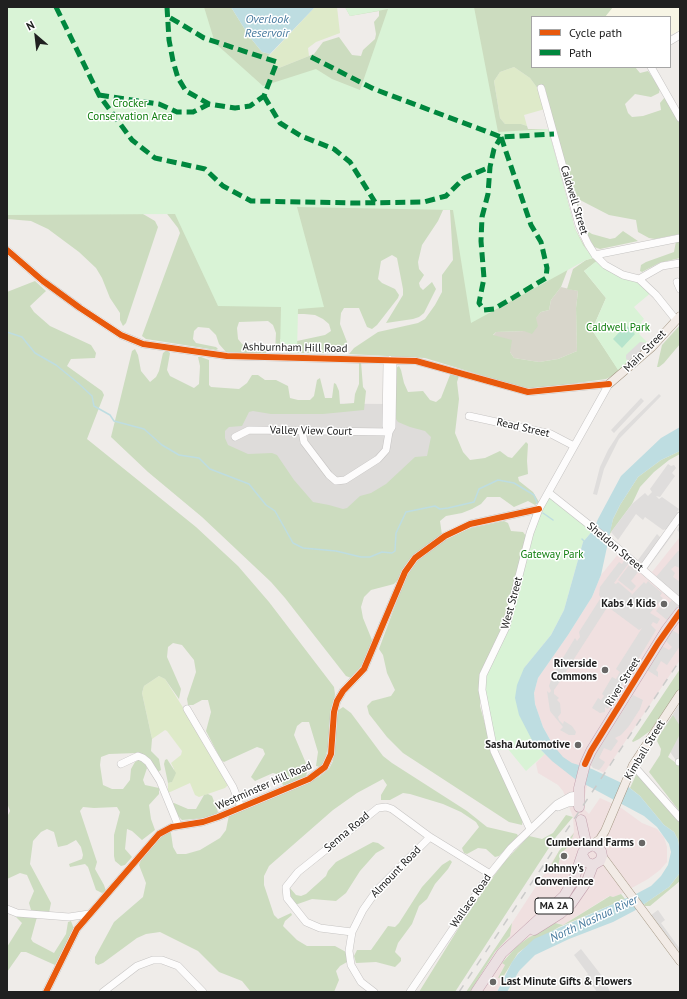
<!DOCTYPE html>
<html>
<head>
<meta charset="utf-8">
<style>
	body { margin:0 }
	#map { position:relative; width:687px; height:999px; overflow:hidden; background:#efece9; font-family:"PT Sans",sans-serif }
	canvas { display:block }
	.frame { position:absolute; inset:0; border:8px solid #202020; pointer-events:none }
	.legend { position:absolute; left:531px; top:16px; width:140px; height:52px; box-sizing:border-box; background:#fff; border:1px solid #a6a6a6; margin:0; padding:5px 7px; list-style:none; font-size:12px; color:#202020 }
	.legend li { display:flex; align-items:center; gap:8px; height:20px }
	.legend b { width:20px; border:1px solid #a6a6a6 }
	.north { position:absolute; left:16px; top:16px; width:40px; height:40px; -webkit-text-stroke:3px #fff; paint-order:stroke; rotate:332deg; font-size:11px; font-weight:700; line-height:16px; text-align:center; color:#202020 }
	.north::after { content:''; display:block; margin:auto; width:14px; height:18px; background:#202020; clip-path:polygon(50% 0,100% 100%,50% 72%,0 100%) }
</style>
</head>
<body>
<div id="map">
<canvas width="687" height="999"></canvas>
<div class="frame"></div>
<ul class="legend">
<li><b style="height:5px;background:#e8590c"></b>Cycle path</li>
<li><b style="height:5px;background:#00873e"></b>Path</li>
</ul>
<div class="north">N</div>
</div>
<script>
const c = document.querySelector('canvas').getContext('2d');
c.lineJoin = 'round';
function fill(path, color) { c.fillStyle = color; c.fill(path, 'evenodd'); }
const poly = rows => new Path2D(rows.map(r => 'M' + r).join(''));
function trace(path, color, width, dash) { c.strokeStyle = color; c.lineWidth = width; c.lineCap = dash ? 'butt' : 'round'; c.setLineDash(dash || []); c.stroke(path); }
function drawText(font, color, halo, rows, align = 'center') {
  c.font = font + ' "PT Sans",sans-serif'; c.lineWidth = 3; c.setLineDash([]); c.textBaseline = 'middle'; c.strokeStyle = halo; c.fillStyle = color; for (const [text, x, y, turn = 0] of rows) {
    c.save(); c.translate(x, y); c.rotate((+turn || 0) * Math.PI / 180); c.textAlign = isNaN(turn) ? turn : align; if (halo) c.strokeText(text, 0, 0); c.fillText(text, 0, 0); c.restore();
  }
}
fill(poly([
	[249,403,392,404,448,411,435,506,303,548,207,423],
	[680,703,680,766,659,736]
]), '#dedcda');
fill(poly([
	[679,538,680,660,604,773,591,766,584,800,585,810,589,814,600,798,620,807,642,823,657,829,664,837,667,847,667,862,660,870,648,879,621,894,613,897,609,896,563,925,558,923,539,931,517,946,502,962,505,965,500,974,499,978,503,977,497,992,470,992,495,952,510,936,512,923,559,851,574,832,573,817,563,791,558,785,538,773,536,763,553,745,543,727,535,704,534,693,538,678,568,635,592,597,601,575,623,548,652,572]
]), '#f0e0e0');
fill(poly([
	[523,7,680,7,680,31,670,35,670,17,532,17]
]), '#f7f5e5');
fill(poly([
	[561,287,578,291,576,308,577,351,558,359,539,362,514,358,510,352,493,336,496,332,524,331,541,312,549,310,551,300]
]), '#d8d6cb');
fill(poly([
	[315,7,337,7,340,33,316,42,308,48,309,56,279,68,266,59],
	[514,67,530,78,538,89,545,109,524,115,527,126,521,124,505,124,500,118,494,81,500,72],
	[159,676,165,679,201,736,229,784,225,788,199,797,195,795,190,783,168,793,168,783,172,782,174,769,171,763,181,755,182,751,167,731,165,730,152,739,142,693,144,686]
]), '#deeac9');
fill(poly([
	[7,7,231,7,249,36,262,52,270,54,266,59,279,68,314,54,323,42,339,37,352,55,361,56,363,50,375,39,376,34,374,22,379,16,379,11,350,16,345,7,613,7,605,17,532,17,532,67,635,67,640,73,648,71,660,88,659,93,651,97,635,94,625,104,628,113,632,117,643,116,661,110,660,103,665,97,680,122,680,234,655,239,649,238,638,232,636,220,609,215,580,200,578,203,581,215,586,230,592,234,610,239,615,238,623,231,638,241,600,249,594,247,581,223,551,115,545,88,538,89,530,78,514,67,500,72,494,81,500,118,505,124,521,124,527,126,528,129,548,129,575,229,589,254,569,266,561,287,551,300,549,310,541,312,536,318,538,326,532,334,524,331,496,332,493,335,512,340,510,352,514,358,539,362,558,359,577,351,576,308,578,291,567,289,573,269,586,260,593,258,597,261,584,271,606,298,592,330,620,372,606,379,534,389,520,387,425,358,349,354,354,348,378,332,418,323,425,319,435,305,442,292,442,275,453,260,450,210,443,210,438,221,422,245,418,262,419,269,424,275,419,283,420,287,423,290,432,282,436,289,424,313,419,317,413,319,386,323,403,295,403,289,397,258,392,255,381,261,378,279,382,283,395,289,399,295,398,298,377,325,372,329,367,327,359,308,344,308,341,313,340,324,347,342,340,353,297,353,297,341,325,335,331,331,329,324,323,319,315,315,304,314,297,314,280,340,280,352,275,352,276,333,273,325,268,321,239,322,237,328,238,339,242,344,246,346,266,347,268,350,265,354,226,352,219,344,216,335,209,328,198,327,194,331,193,339,196,343,216,347,218,349,216,350,146,339,142,336,180,233,178,228],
	[7,83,130,211,143,214,155,221,158,227,126,323,123,326,120,320,120,313,110,298,102,278,96,268,79,252,48,229,31,221,7,219],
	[680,240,680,258,659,263,642,272,640,271,641,265,646,262,674,252,676,241],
	[35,281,46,291,30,306,34,312,50,326,91,345,96,353,95,358,71,359,67,366,102,391,104,395,87,439,196,527,238,566,269,602,334,687,335,694,330,738,324,764,320,767,316,766,318,752,309,722,302,722,297,726,294,735,308,768,306,776,286,785,283,785,277,774,273,773,255,781,251,777,265,754,263,749,257,747,224,762,221,760,206,731,211,712,208,700,202,700,193,705,188,705,187,699,196,672,194,660,182,645,173,643,168,647,167,657,181,689,179,699,165,679,159,676,144,686,142,693,152,739,151,751,159,759,161,770,158,772,137,753,109,754,101,757,100,765,103,785,112,789,123,789,130,780,131,769,135,762,140,759,144,762,147,768,143,780,145,785,159,788,159,794,149,805,151,819,155,830,142,840,132,831,127,829,125,849,132,857,125,865,121,866,115,861,114,856,114,835,120,812,117,807,94,808,83,807,80,811,97,862,95,869,104,885,106,891,102,893,96,890,88,867,85,864,70,867,69,864,82,859,83,855,81,847,76,840,67,845,58,847,54,832,47,829,41,832,33,841,30,864,51,903,49,913,41,913,31,910,29,903,34,891,27,875,20,873,7,879,7,817,10,811,7,803,7,292],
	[680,325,680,344,664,363,659,367,657,367,662,345],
	[135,349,138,355,141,371,150,382,156,377,159,371,163,353,167,350,170,353,167,370,170,376,194,388,199,384,200,366,198,357,201,357,209,360,209,385,211,387,239,389,247,383,252,375,258,375,265,380,276,380,288,386,290,398,298,400,310,400,314,396,317,380,320,378,325,398,332,398,334,383,336,384,339,391,340,404,343,404,354,403,355,394,359,384,359,363,361,362,363,387,366,391,364,410,323,414,271,414,253,411,249,412,242,426,229,427,225,431,225,438,228,445,248,454,272,453,277,455,294,480,313,502,329,505,343,509,347,508,360,496,371,493,386,484,415,457,427,456,431,437,425,431,410,427,398,422,396,419,396,368,399,366,401,370,404,383,408,392,423,391,430,400,436,402,441,398,450,375,455,374,459,376,457,382,459,399,455,433,463,452,470,460,485,458,500,451,508,457,512,458,526,442,528,444,527,461,528,474,518,477,519,481,533,492,539,502,535,505,528,501,514,507,500,497,487,497,481,504,472,509,462,513,446,516,440,521,442,535,394,584,371,590,364,597,361,607,363,618,372,640,372,644,360,669,351,678,346,676,285,598,271,582,202,517,148,472,111,437,132,351],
	[680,451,680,454,669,460,654,472,640,487,632,504,609,535,613,519,620,505,638,477,661,460],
	[504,521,508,523,511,531,523,532,526,536,506,619,480,688,480,706,495,760,523,819,522,825,509,822,403,753,387,737,369,714,367,706,372,701,391,696,395,690,387,673,383,655,379,649,409,568,432,546,462,530],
	[680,669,680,688,675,696,650,731,639,739,633,742,632,741],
	[343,707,351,713,383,756,392,763,467,811,487,827,517,834,518,836,499,856,495,857,486,849,478,848,467,854,464,853,462,848,479,827,476,822,461,812,443,804,410,794,403,793,390,800,381,800,381,795,387,785,383,779,357,793,333,810,269,866,264,876,264,885,274,915,278,919,291,913,292,915,285,921,283,926,297,940,307,946,335,946,346,952,347,962,340,966,336,971,339,980,334,992,251,992,242,981,219,972,198,951,160,932,146,934,137,938,103,963,98,965,95,963,95,957,114,922,143,897,146,883,139,865,142,858,155,841,169,831,171,833,173,847,177,854,186,854,200,850,220,838,226,830,229,815,319,777,329,769,333,761,337,711],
	[673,715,680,726,680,734,668,757,680,766,680,812,649,772,660,755,661,749,657,741,659,736],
	[167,759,176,773,172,782,168,783,164,764,165,760],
	[636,775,640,777,680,823,680,852,678,840,674,832,664,825,640,796,630,788],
	[208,794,212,796,218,812,216,815,206,818,182,820,178,816,172,804,174,803,188,809,196,809,204,795],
	[566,815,573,817,556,837,455,992,419,992,476,900,505,861,529,836,542,839,553,833],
	[574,833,569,846,561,853,558,866,554,866,549,872,547,872,559,851],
	[373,842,378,843,385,848,376,853,360,871,346,893,336,901,312,899,295,905,289,893,290,888,296,895,301,896,306,894,326,876,328,871,336,862],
	[450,860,452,862,448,869,435,884,427,899,419,906,412,924,398,943,395,952,401,958,401,961,395,967,376,962,356,963,354,956,357,950,371,950,388,926,395,927,399,923,422,887,442,865],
	[680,873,680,881,650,906,645,906,644,904,669,887],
	[621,894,625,899,559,927,526,947,518,953,503,977,498,978,505,965,502,963,517,946,528,938,555,923,563,925,610,896,613,897],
	[17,914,37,917,31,939,33,942,54,953,66,934,68,922,71,921,74,929,55,965,26,952,21,952,7,972,7,947,22,923,15,916],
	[512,923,510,936,495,952,470,992,466,992]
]), '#ccdcbf');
fill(poly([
	[7,7,204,7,215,43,263,86,316,69,332,79,360,90,388,9,350,16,345,7,474,7,498,132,548,129,575,229,583,245,593,258,586,260,471,323,453,210,297,207,324,307,298,309,297,353,280,352,281,307,218,306,175,214,7,215],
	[599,259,639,279,653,291,634,307,644,319,641,322,645,326,639,334,652,347,623,373,618,370,592,330,606,298,584,271],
	[549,493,594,529,583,542,564,610,551,635,524,668,533,742,545,754,526,771,508,749,494,751,482,690,488,663,498,645,523,559]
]), '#d9f3d6');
fill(poly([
	[626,325,635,334,622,348,613,339]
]), '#b6e4cc');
fill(poly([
	[640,342,649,343,630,361,626,359,626,355],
	[659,394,661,396,619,439,604,469,597,495,593,494,600,467,608,450,619,433],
	[641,398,644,401,614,433,611,430],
	[668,464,671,466,674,465,676,468,672,473,675,476,660,497,656,496,659,499,662,497,679,509,677,512,680,512,680,533,677,530,679,526,677,526,673,534,648,568,638,560,657,534,660,537,664,534,666,529,663,530,645,517,643,520,636,514,618,540,611,532,632,504,645,493,648,496,652,492,650,489],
	[678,551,680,551,680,568,675,566,671,569,675,573,673,577,680,582,680,595,678,597,656,577],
	[625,559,629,563,614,583,616,584,618,582,632,594,630,597,644,582,646,584,648,581,662,593,660,596,663,598,650,613,660,619,657,624,653,622,651,625,656,630,608,709,605,707,605,712,600,713,592,708,598,698,601,700,604,696,602,694,612,677,616,679,620,672,616,669,642,628,639,630,608,607,610,603,605,603,608,606,565,673,560,674,559,677,563,677,554,690,554,694,559,698,557,700,560,703,561,713,558,717,559,720,563,724,564,721,572,726,576,732,575,735,569,735,560,730,563,727,550,711,547,691,549,693,551,691,549,686,553,674,556,676,555,671,575,638,577,641,580,637,579,632,600,599,601,602,603,601,604,597,601,598,599,595,600,587,619,562,622,564],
	[629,565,638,572,631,581,636,586,632,591,618,580],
	[672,600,678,606,667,620,656,611,659,607,663,609],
	[672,630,680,635,680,646,667,665,661,661,656,670,658,672,658,677,647,670,662,646,669,650,672,647,666,641],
	[633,695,643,700,640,709,629,726,621,735,615,738,618,741,611,751,604,748,599,758,605,762,601,768,599,770,593,768,591,765,593,758],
	[658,910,665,920,661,923,680,949,675,954,647,918],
	[581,949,605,980,610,992,597,992,586,976,588,974,574,955]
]), '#dfdddc');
fill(poly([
	[231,7,315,7,270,54,262,52,249,36],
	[680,427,680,451,661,460,638,477,620,505,613,519,601,575,592,597,568,635,538,678,534,693,535,704,543,727,553,745,563,757,572,763,592,769,626,785,640,796,664,825,674,832,678,840,680,852,680,873,669,887,634,911,613,922,569,939,535,955,519,971,507,992,497,992,512,962,518,954,534,939,636,894,651,886,661,876,668,865,671,852,669,844,657,827,644,816,575,779,552,761,533,742,519,715,515,698,517,685,524,668,551,635,564,610,583,542,594,529,598,519,621,476,661,438]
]), '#bedde1');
trace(poly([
	[7,332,22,337,35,353,56,365,78,383,92,396,94,406,110,415,114,421,144,429,162,445,179,455,199,458,210,469,249,484,266,505,275,511,293,543,303,548,336,551,361,557,370,557,382,552,392,553,395,551,396,533,406,512,435,506,440,509,448,508,474,502,479,489,498,480,514,483,534,495,537,503],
	[543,513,553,520],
	[582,539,584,541]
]), '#bedde1', 1.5);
const minor = poly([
	[670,41,680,35],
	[651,67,680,118],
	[541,88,579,225,588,244,595,255,605,265,623,275,639,279,656,295,676,320],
	[7,250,43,281,80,308,121,335,143,344,227,356,416,361,528,392,609,384],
	[595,255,680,238],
	[639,279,662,266,680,263],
	[677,282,680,289],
	[469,416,551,434,574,446],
	[302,431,304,442,329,475,336,481,345,480,378,459,386,450,389,432,392,427,393,364,390,360,387,364,386,426,389,432],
	[235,437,249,430,389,432],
	[549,493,607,539,680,602],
	[642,569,680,516],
	[187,709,233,787,241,807],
	[679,762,680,762],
	[121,764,138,756,143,758,148,762,160,781,178,825],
	[633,765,680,818],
	[558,807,568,803,578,802],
	[530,829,494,751,482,690,483,675,506,627,530,533,539,509,609,384],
	[7,909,17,913,69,917,89,914],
	[352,932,320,928,306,922,287,898,286,887,298,872,378,808,386,807,392,809,430,837,490,874],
	[46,992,77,929,159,834,172,827,203,822,218,817,309,779,325,767,331,754,334,712,337,701,343,691,364,669,405,572,415,558,445,536,470,524,539,509],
	[103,992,137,966,153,960,162,960,178,966,203,992],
	[374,992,361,982,351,965,349,951,352,932,363,910,377,890,430,837],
	[410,992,490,874,511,848,557,804,571,796,578,795]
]);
const major = poly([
	[609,384,652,347,680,316],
	[592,845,600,839,605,831,633,765,680,694],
	[602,856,680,961]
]);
const highway = poly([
	[579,807,579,788,585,764,591,751,667,629,680,612],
	[581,820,587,847],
	[534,930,561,913,571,904,587,881,593,865],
	[476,992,502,953,564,896,574,879,583,852,585,849,592,845,597,847,601,851,602,856,600,861,593,865,586,862,582,855]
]);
trace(minor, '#c6c4c3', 8);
trace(major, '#a59885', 9);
trace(highway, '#c3a1ae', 11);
trace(minor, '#fdfcfc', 7);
trace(major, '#f2ebe6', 8);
trace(highway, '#ebe0e2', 10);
trace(poly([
	[459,992,680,660]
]), '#cbcbca', 1.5, [8, 8]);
trace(poly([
	[56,7,99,95,132,140,155,158,205,169,223,186,251,201,355,203,424,202,446,196,464,178,490,167],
	[167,7,169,40,173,61,178,78,186,91,209,104,235,108,250,106,264,96,277,62,204,38,169,17],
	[311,57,374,89,501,137,554,134],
	[99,95,159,104,177,112,193,112,209,104],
	[264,96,280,123,301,136,334,149,350,162,375,202],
	[501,137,531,225,541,242,547,268,546,278,494,309,484,310,479,303,484,278,481,241,482,217,488,194,490,167,494,149,501,137]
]), '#00873e', 5, [10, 5]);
trace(poly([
	[7,250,43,281,80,308,121,335,143,344,227,356,416,361,528,392,609,384],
	[585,764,591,751,658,643,680,612],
	[46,992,77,929,159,834,172,827,203,822,218,817,309,779,325,767,331,754,334,712,337,701,343,691,364,669,405,572,415,558,445,536,470,524,539,509]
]), '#e8590c', 6);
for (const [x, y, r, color] of [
	[664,604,4,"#686766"],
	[605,670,4,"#686766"],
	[578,745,4,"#686766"],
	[642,843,4,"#686766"],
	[564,856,4,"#686766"],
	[493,982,4,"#686766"]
]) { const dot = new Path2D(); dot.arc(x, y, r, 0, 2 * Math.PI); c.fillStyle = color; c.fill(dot); trace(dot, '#fff', 1.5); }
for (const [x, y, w] of [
	[554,906,38]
]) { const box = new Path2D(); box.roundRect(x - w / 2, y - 8, w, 16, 3); c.fillStyle = '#fff'; c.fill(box); trace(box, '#202020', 1); }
drawText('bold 10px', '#202020', null, [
	["MA 2A",554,906]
]);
drawText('11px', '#0f7e0e', '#fff', [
	["Crocker",130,104],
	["Conservation Area",130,117],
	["Caldwell Park",618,328],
	["Gateway Park",552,555]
]);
drawText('11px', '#202020', '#fff', [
	["Caldwell Street",574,200,73],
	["Ashburnham Hill Road",295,348,1],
	["Main Street",645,351,-45],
	["Read Street",523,428,13],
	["Valley View Court",311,431,1],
	["Sheldon Street",615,547,40],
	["West Street",512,603,-75],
	["River Street",623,682,-58],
	["Kimball Street",645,750,-59],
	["Westminster Hill Road",264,786,-24],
	["Senna Road",347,832,-40],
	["Almount Road",396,872,-46],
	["Wallace Road",471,901,-55]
]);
drawText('bold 11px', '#202020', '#fff', [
	["Kabs 4 Kids",656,604],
	["Riverside",597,664],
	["Commons",597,677],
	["Sasha Automotive",570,745],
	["Cumberland Farms",634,843],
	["Johnny's",564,869,"center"],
	["Convenience",564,882,"center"],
	["Last Minute Gifts & Flowers",501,982,"left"]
], 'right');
drawText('italic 12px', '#487b9f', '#fff', [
	["Overlook",267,20],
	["Reservoir",267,34],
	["North Nashua River",594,919,-25]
]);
</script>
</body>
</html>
